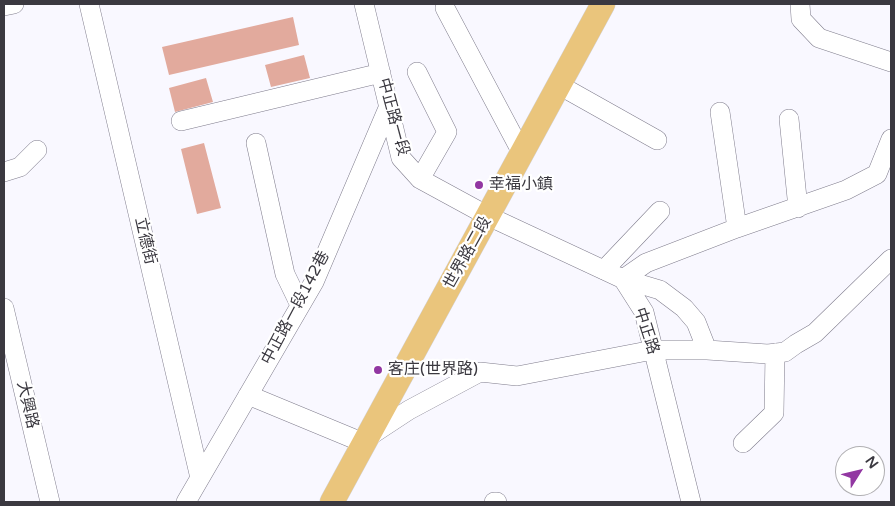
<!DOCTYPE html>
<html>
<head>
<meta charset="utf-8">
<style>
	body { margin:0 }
	#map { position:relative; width:895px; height:506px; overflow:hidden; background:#f9f8ff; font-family:"Varela Round",sans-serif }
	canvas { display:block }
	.frame { position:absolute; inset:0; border:5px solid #3b3940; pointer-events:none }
	.north { position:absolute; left:835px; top:446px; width:50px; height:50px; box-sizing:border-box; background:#fff; border:1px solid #b1b0b3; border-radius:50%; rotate:54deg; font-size:14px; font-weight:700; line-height:20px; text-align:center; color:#3b3940 }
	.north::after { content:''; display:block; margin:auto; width:18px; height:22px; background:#9237a2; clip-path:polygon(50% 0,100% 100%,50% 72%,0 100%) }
</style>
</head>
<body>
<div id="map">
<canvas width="895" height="506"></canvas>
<div class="frame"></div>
<div class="north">N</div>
</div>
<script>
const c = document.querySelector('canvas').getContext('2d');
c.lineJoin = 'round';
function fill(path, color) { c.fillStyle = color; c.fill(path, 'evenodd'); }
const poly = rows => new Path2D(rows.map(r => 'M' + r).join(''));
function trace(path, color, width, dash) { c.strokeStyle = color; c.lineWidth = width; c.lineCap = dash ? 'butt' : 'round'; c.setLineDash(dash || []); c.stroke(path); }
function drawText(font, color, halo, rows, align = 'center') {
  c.font = font + ' "Varela Round","Noto Sans TC",sans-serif'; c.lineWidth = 4.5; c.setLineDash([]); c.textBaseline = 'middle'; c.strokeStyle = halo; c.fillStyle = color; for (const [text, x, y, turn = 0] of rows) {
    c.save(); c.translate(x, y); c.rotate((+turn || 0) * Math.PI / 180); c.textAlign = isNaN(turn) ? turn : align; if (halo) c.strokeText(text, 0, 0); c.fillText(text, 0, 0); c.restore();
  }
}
fill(poly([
	[293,17,299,45,169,75,162,47],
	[304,55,310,78,271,87,265,65],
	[206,78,213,102,175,112,169,88],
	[204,143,221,208,197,214,181,149]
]), '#e2aa9d');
const minor = poly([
	[89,4,200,478],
	[364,4,401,158,420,179,488,216,623,279,644,312,691,502],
	[800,4,801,19,819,38,891,62],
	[4,6,14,4],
	[445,8,522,153],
	[417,72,447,132,420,179],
	[559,85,657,140],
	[720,112,737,228],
	[789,119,798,208],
	[181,121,381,73],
	[256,143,285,274,300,305],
	[4,172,20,167,37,150],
	[604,270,660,211],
	[623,279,646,263,737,228,846,190,877,174,891,139],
	[623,279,660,290,684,308,696,322,707,350],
	[4,308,50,502],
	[248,395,364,443],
	[368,437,409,410,480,372,517,376,653,350,707,350,768,354,785,352,796,344,815,333,891,259],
	[743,443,774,413,775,353],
	[186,502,314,282,389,106],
	[494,502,497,502]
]);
const major = poly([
	[332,502,603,4]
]);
trace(minor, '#7f7c8c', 20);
trace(major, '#d4d3d5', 25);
trace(minor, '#fff', 19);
trace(major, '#eac57c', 24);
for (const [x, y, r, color] of [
	[479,185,5,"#9237a2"],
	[378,370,5,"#9237a2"]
]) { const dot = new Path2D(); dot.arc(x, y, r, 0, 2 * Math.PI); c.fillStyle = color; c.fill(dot); trace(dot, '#fff', 2); }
drawText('16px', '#3b3940', '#fff', [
	["中正路一段",393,117,75],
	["立德街",145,241,77],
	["世界路二段",468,253,-61],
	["中正路一段142巷",296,308,-62],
	["中正路",646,331,72],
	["大興路",27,405,77]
]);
drawText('16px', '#3b3940', '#fff', [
	["幸福小鎮",489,185],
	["客庄(世界路)",388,370]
], 'left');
</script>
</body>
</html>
